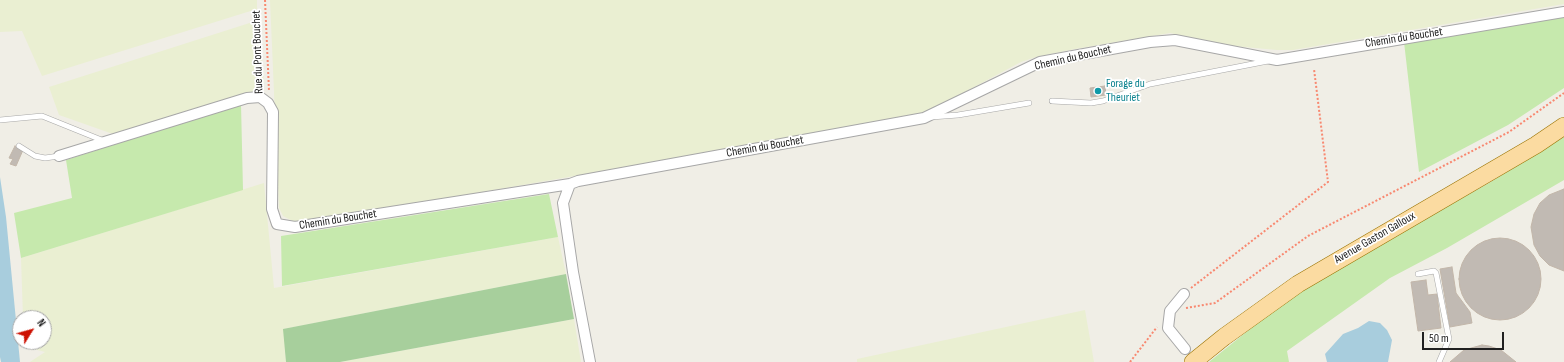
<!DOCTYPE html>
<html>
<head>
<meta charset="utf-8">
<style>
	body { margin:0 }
	#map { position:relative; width:1564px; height:362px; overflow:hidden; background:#f0eee6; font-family:"Sofia Sans Condensed",sans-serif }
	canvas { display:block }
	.north { position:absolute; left:12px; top:310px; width:40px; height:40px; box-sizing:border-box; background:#fff; border:1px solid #a6a6a6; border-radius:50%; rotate:53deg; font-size:11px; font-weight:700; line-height:16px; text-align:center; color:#202020 }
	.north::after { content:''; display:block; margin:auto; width:14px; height:18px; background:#cd1203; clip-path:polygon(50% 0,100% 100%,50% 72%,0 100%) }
	.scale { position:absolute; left:1422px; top:332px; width:82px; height:18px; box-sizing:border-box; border:2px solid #202020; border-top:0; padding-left:5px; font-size:12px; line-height:14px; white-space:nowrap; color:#202020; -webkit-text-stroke:3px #fff; paint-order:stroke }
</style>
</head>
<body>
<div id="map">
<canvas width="1564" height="362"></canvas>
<div class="north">N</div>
<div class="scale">50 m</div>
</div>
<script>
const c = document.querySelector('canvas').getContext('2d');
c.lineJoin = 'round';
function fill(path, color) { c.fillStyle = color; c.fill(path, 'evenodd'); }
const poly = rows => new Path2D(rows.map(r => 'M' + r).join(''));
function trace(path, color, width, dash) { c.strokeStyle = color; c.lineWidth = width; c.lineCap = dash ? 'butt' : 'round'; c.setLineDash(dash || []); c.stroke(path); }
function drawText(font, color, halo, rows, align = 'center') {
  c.font = font + ' "Sofia Sans Condensed",sans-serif'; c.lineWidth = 3.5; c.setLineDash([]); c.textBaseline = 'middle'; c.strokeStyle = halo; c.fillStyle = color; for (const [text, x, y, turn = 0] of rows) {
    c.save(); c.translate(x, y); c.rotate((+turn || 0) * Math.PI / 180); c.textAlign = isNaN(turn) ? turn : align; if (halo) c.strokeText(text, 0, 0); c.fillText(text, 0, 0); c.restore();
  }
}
fill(poly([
	[0,0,257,0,257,9,42,76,22,31,0,32],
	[270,0,1564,0,1564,4,1293,50,1277,50,1233,46,1170,33,1075,49,1036,57,1021,62,920,116,298,224,283,216,279,208],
	[259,20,264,83,261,91,113,134,59,115,49,87],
	[264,183,274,288,558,237,566,274,284,329,286,362,30,362,45,352,30,348,28,342,44,342,44,318,23,318,21,258],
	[1085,310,1094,362,857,362,857,359],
	[574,319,581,362,340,362]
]), '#eaefd2');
fill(poly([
	[1564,16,1564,88,1508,125,1419,172,1404,42],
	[241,104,243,190,21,258,14,213,72,198,66,160],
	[1564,137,1564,180,1447,248,1390,278,1287,351,1289,362,1209,362,1290,297,1322,277,1489,183],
	[549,194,558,237,282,286,281,236]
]), '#c6e9ad');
fill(poly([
	[566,274,574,319,340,362,286,362,283,329]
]), '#a7cf9c');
fill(poly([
	[0,177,6,217,20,362,1,362,0,357],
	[1369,321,1380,323,1387,330,1392,340,1388,362,1327,362,1325,354,1343,334,1358,328]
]), '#a8cddd');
const building = poly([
	[1105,86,1106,95,1091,97,1090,88,1105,86],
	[15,146,23,150,16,166,10,164,13,159,9,158,15,146],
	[1564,189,1564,271,1549,265,1540,256,1534,245,1531,227,1534,214,1540,203,1549,195,1564,189],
	'1459 279a41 41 0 1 1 82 0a41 41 0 1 1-82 0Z',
	[1452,267,1456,293,1470,312,1472,323,1450,327,1440,269,1452,267],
	[1426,280,1428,295,1437,294,1441,328,1418,331,1411,282,1426,280],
	[1482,345,1489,346,1501,350,1516,362,1450,362,1464,350,1482,345]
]);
fill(building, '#c1bab3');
trace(building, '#c2b6a9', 1);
const service = poly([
	[1052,101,1091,103,1103,101,1150,84,1268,61],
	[931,117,958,115,1029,103],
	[0,120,42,116,104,141],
	[19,146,35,156,45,158,59,156],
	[1418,274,1434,271,1436,273,1449,339,1439,362]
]);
const minor = poly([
	[59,156,247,98,260,97,268,103,273,112,272,209,277,224,295,227,570,184],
	[1184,294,1170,311,1168,328,1185,349],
	[590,362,573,272,563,203,570,184,578,181,924,118,1040,62,1150,42,1175,40,1277,60,1564,12]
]);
const primary = poly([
	[1193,362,1224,337,1298,284,1536,145,1564,126]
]);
trace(service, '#a7a7a7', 6);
trace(minor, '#a7a7a7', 12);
trace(primary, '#9a7302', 18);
trace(poly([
	[265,0,269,91],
	[1191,288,1328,182,1314,69],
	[1186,308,1215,303,1308,236,1509,132,1564,93],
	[1130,362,1157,327]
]), '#f88870', 2, [2, 2]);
trace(service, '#fff', 5);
trace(minor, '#fff', 10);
trace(primary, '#fbdba1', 17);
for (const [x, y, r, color] of [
	[1098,91,4,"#0f9aa8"]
]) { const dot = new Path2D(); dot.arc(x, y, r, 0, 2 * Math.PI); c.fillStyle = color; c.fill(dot); trace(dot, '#fff', 1.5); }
drawText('12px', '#202020', '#fff', [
	["Chemin du Bouchet",1404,38,-9],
	["Rue du Pont Bouchet",258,52,-92],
	["Chemin du Bouchet",1073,58,-13],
	["Chemin du Bouchet",765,147,-10],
	["Chemin du Bouchet",338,220,-9],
	["Avenue Gaston Galloux",1375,238,-30]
]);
drawText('12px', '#0d838f', '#fff', [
	["Forage du",1106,84],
	["Theuriet",1106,98]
], 'left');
</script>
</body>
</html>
